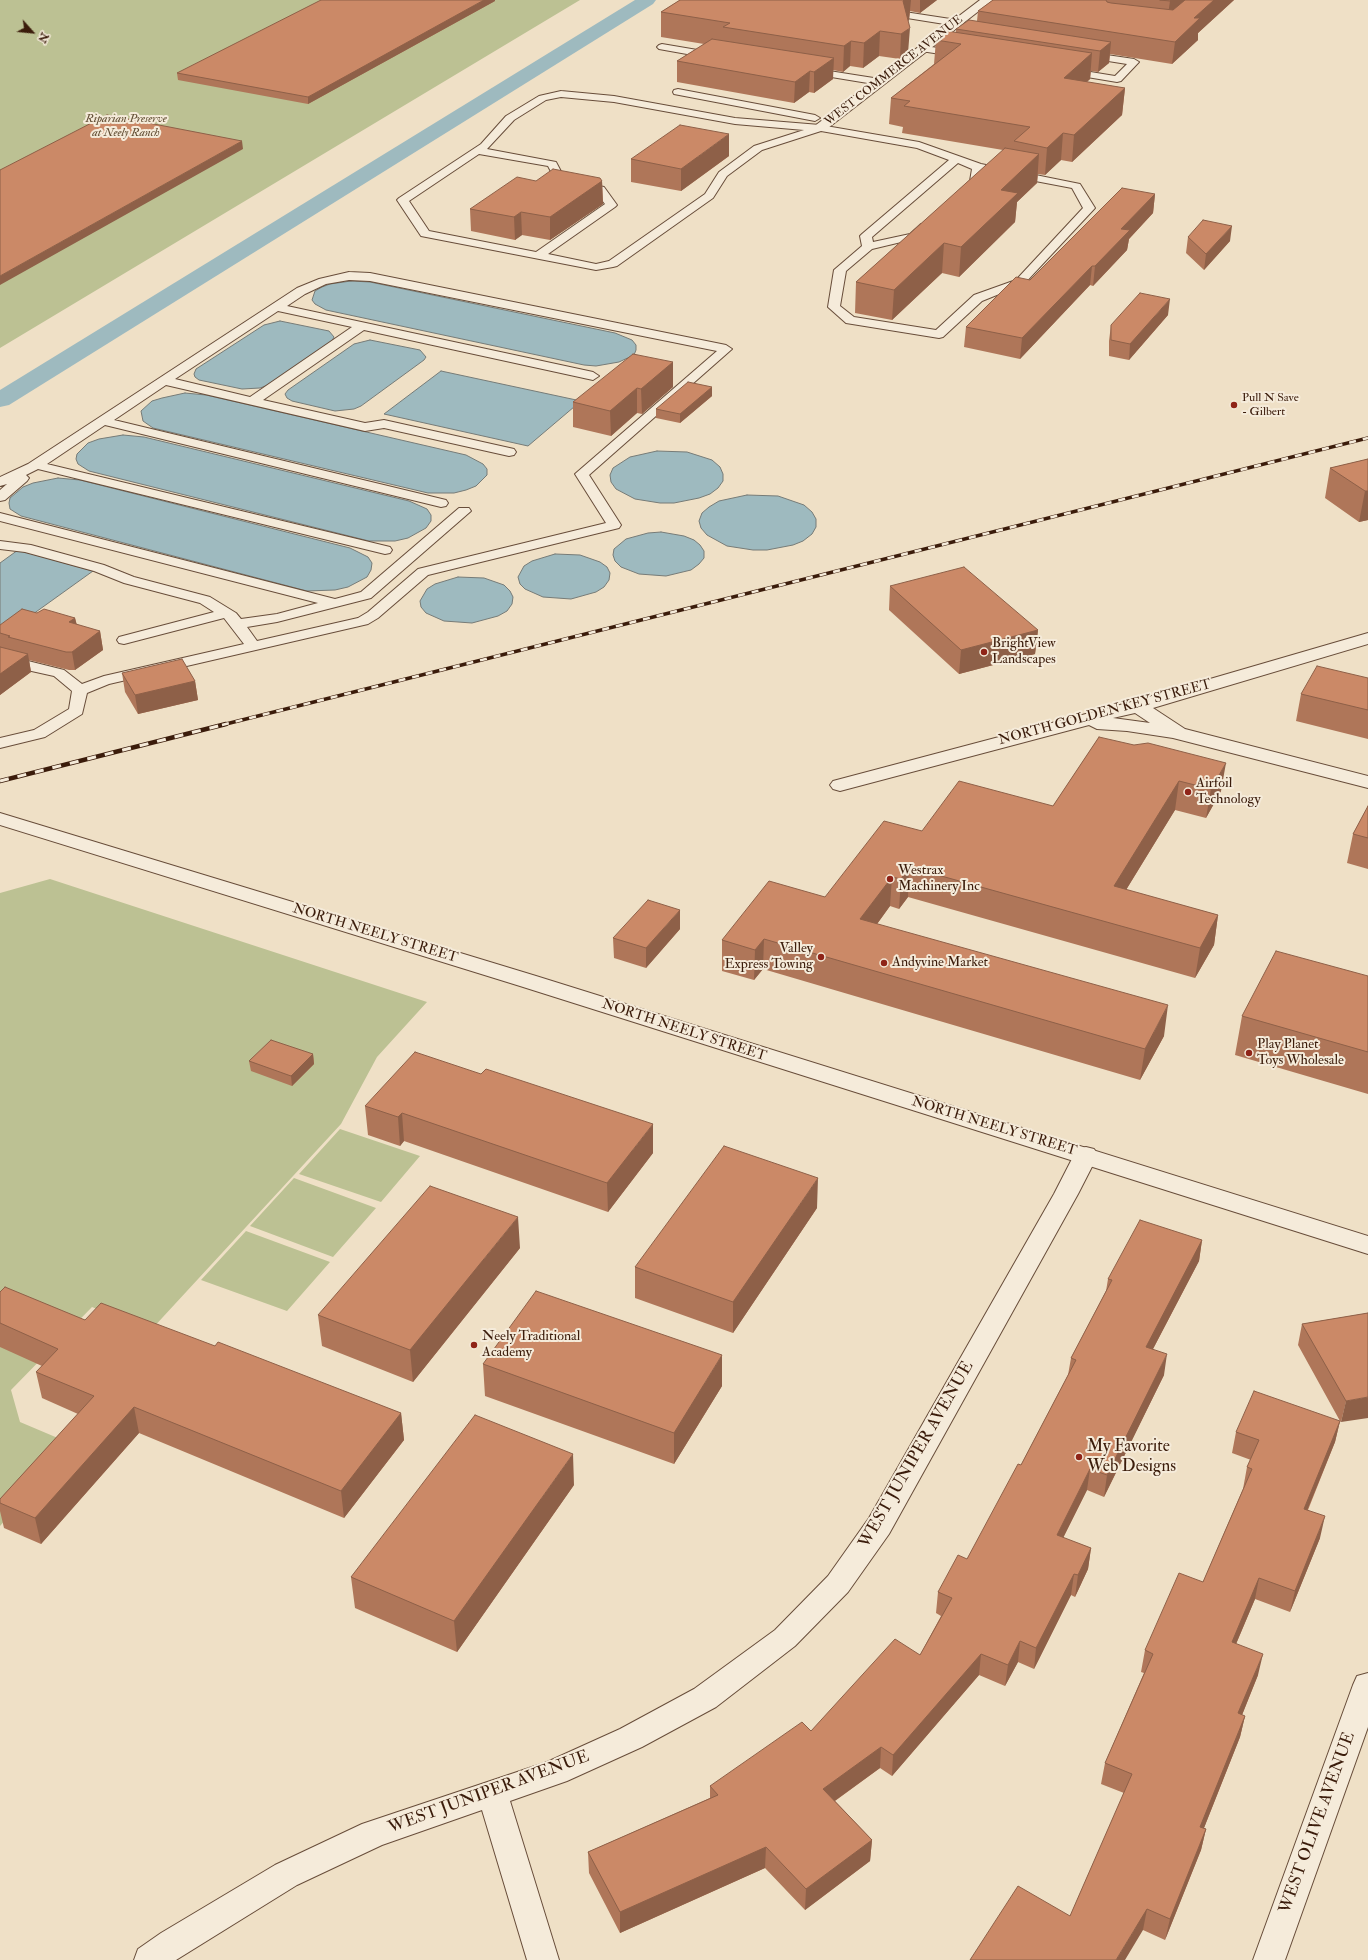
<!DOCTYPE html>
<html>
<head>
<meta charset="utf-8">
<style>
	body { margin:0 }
	#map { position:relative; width:1368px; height:1960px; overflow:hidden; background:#efe0c6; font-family:"IM FELL Double Pica",serif }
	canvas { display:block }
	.north { position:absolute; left:12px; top:12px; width:40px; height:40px; -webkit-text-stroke:3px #f5ebda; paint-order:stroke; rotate:117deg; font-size:11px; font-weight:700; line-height:16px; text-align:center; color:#3b1c0b }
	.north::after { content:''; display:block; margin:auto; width:14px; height:18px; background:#3b1c0b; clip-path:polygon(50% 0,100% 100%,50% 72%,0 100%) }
</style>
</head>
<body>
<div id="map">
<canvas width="1368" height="1960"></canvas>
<div class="north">N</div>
</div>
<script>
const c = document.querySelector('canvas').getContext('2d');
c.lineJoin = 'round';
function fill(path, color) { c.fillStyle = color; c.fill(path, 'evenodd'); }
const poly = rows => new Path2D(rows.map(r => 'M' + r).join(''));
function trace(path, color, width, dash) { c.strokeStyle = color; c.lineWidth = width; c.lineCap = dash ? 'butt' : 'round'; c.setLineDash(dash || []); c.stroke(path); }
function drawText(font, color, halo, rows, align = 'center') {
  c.font = font + ' "IM FELL Double Pica",serif'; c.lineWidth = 4; c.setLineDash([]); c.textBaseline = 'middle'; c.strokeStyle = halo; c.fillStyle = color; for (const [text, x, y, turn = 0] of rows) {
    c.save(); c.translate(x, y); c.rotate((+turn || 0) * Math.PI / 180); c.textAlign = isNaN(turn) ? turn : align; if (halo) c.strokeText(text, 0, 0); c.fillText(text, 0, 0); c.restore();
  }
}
fill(poly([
	[0,0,580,0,0,348],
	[50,879,427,1002,377,1057,341,1124,151,1330,92,1307,11,1390,20,1422,72,1444,0,1526,0,893],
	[340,1129,420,1156,381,1202,299,1174],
	[294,1178,376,1208,333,1257,250,1226],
	[246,1231,330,1262,287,1311,201,1280]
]), '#bcc193');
const water = poly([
	[351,281,370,282,615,333,632,340,636,345,636,350,634,355,619,362,596,366,584,365,326,310,315,304,312,300,315,291,322,287,330,284,351,281],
	[280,321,329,331,334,337,332,341,268,385,260,388,242,389,199,380,195,377,194,374,196,369,264,325,280,321],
	[370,340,420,350,426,357,424,360,361,406,354,409,335,411,292,401,287,398,285,394,288,390,354,344,370,340],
	[441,371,581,401,528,446,384,414,441,371],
	[185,393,206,395,466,455,483,464,487,469,487,475,476,486,466,490,454,493,428,493,153,428,143,421,141,411,152,401,162,398,185,393],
	[123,435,144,437,409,501,427,509,431,515,431,521,426,528,408,538,395,541,369,541,89,471,78,464,76,459,77,454,88,443,99,439,123,435],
	[657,451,687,452,712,460,720,467,723,474,723,481,718,488,710,494,699,498,674,503,660,503,635,499,616,489,611,482,610,475,613,468,630,457,657,451],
	[58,478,80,480,350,548,368,557,372,563,371,570,367,577,348,587,335,590,307,591,21,516,10,509,9,503,10,498,23,487,33,483,58,478],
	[747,495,778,496,804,505,812,512,816,519,816,527,812,534,803,541,793,545,767,550,753,550,727,546,707,535,701,528,699,521,702,513,709,507,719,501,747,495],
	[661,532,684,536,694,540,700,545,704,551,704,558,699,564,691,570,666,576,639,574,621,567,615,561,613,555,614,549,626,539,648,533,661,532],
	[18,550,93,571,8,632,0,629,0,563,18,550],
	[555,554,580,555,600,562,607,567,610,573,609,580,604,587,596,592,571,599,543,597,525,589,520,584,518,577,524,566,532,561,555,554],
	[458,577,484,578,504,585,510,591,513,597,512,604,507,611,498,616,472,623,444,621,426,613,421,607,420,601,427,589,435,584,458,577]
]);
fill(water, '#9ebabf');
trace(water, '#767b77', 1);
fill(poly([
	[635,0,656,0,653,4,9,405,0,407,0,390,635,0]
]), '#9ebabf');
const service = poly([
	[885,9,957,20,962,23,957,26,882,14,880,12,885,9],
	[662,44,715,53,720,56,715,59,659,49,657,47,659,45,662,44],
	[924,46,960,51,965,54,960,57,921,51,919,49,924,46],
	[1086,52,1134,59,1139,62,1121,81,1117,82,1063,73,1061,71,1063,69,1066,68,1115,76,1127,64,1083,57,1081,55,1083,53,1086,52],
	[810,68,880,79,885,82,880,85,807,73,805,71,810,68],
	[678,89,815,115,820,118,815,121,674,94,673,92,674,90,678,89],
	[561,91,614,96,735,118,820,125,919,142,981,164,1080,184,1095,208,1024,284,982,301,943,337,939,338,846,323,828,307,834,270,862,246,860,236,862,234,949,160,917,148,821,131,762,150,727,176,713,198,617,266,613,267,596,270,421,236,397,200,399,198,481,144,506,116,539,96,561,91],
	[561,97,614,102,735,124,804,130,754,146,719,172,705,194,609,261,596,264,548,254,615,207,617,205,604,187,565,179,556,162,487,149,514,120,546,100,561,97],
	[479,154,548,166,557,183,596,192,605,204,536,252,429,231,409,201,479,154],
	[958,163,972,169,970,181,960,190,959,192,960,194,968,194,979,184,983,171,1072,188,1083,208,1016,280,974,295,936,330,854,317,840,306,846,271,872,249,918,238,929,228,931,226,929,224,921,224,910,234,873,242,872,237,958,163],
	[349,272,370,273,726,345,732,349,589,475,621,525,619,528,428,575,378,618,368,624,109,684,87,693,82,714,45,737,0,748,0,738,34,730,69,709,72,691,54,676,0,664,0,654,64,670,82,684,104,676,244,644,224,618,124,644,119,643,117,640,119,637,214,612,200,603,124,583,94,571,25,552,0,549,0,541,31,545,104,565,134,577,210,597,236,613,241,619,277,614,318,603,0,521,0,513,335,599,361,592,459,508,469,508,471,511,371,598,277,622,247,627,257,641,358,618,368,612,418,569,606,523,575,474,717,351,370,281,349,280,326,284,305,294,287,306,593,372,599,376,593,380,364,330,263,400,365,423,384,420,514,449,516,452,514,455,509,456,384,428,365,431,166,385,114,420,446,500,448,503,446,506,441,507,105,425,47,464,390,547,392,550,390,553,385,554,38,469,26,475,29,478,27,481,5,500,0,501,0,490,7,484,0,486,0,477,28,464,297,288,319,279,349,272],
	[278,311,352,327,250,397,175,379,278,311]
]);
const minor = poly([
	[980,0,993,0,824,131,816,131,814,128,816,125,980,0],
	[1368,633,1368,644,1153,708,1185,729,1368,776,1368,788,1173,738,1127,731,1097,729,1089,725,840,791,833,789,830,785,833,781,1131,702,1368,633],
	[1135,713,1150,723,1113,718,1135,713],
	[1086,1147,1094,1149,1098,1155,1078,1194,889,1534,848,1592,795,1646,716,1707,642,1747,567,1781,510,1801,559,1960,527,1960,482,1810,382,1845,297,1885,176,1960,134,1960,138,1949,161,1933,275,1865,362,1824,547,1762,620,1729,694,1689,775,1630,828,1576,869,1518,1054,1194,1074,1155,1078,1149,1086,1147],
	[1368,1673,1368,1727,1285,1960,1253,1960,1353,1685,1357,1676,1368,1673]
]);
const tertiary = poly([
	[0,813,536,976,1368,1236,1368,1254,520,986,0,825,0,813]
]);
trace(service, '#684d3a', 2);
trace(minor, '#684d3a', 2);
trace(tertiary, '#684d3a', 2);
fill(service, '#f5ebda');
fill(minor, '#f5ebda');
fill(tertiary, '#f5ebda');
const railFar1 = poly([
	[222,725,1368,438]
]);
const rail = poly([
	[0,781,226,724]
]);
trace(railFar1, '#3b1c0b', 3.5);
trace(rail, '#3b1c0b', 4.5);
trace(railFar1, '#f5ebda', 2.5, [7]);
trace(rail, '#f5ebda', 3, [9]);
fill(poly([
	[680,0,937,0,920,13,910,11,909,20,908,21,908,53,900,59,879,56,863,68,850,66,843,72,833,70,833,79,814,93,809,92,794,103,677,82,677,61,704,44,661,37,661,12],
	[993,0,1234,0,1198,33,1198,40,1172,64,1110,54,1109,63,1098,72,1091,71,1090,79,1087,82,1125,88,1122,115,1072,162,1061,160,1045,175,1038,174,1037,183,1017,202,1015,222,959,277,942,273,892,320,855,313,856,282,1003,150,902,133,903,127,889,124,891,98,934,64,936,40,956,32,956,29,977,21,978,11],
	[495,1,308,104,178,80,177,73],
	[729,156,681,191,631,182,631,159],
	[536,181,602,181,603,204,550,240,522,235,515,240,471,231,470,209],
	[1155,194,1153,213,1129,239,1127,250,1093,286,1090,285,1020,359,964,347,966,327,1030,280],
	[1188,237,1230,241,1204,270,1186,253],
	[1168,315,1129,360,1109,356,1109,341,1111,325],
	[673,362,673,387,642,414,637,413,611,436,573,427,573,402],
	[712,387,712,396,680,423,656,418,656,409],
	[1368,459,1368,520,1359,522,1325,498,1330,468],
	[890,586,1038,630,1035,654,959,674,889,610],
	[37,613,75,618,77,625,100,631,103,650,75,670,69,670,29,660,31,672,0,695,0,625],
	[122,673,195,681,198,700,138,714,125,692],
	[1368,678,1368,739,1296,721,1301,694],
	[1099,737,1221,791,1206,818,1175,810,1126,890,1218,915,1214,945,1195,978,908,897,899,909,890,906,877,924,1164,1036,1140,1080,763,969,754,980,722,971,722,940,825,897,922,831,1053,806],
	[1368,806,1368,869,1347,863,1353,834],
	[680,929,646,968,614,958,613,938],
	[1368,976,1368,1094,1235,1055,1242,1016],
	[313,1054,314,1064,292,1086,251,1071,249,1061],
	[365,1106,653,1153,608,1212,404,1141,400,1146,368,1135],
	[817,1208,733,1333,635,1298,635,1267],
	[1202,1240,1199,1261,1153,1349,1164,1375,1104,1497,1087,1490,1063,1538,1091,1548,1088,1569,1075,1597,1071,1595,1034,1669,1018,1662,1005,1686,979,1675,892,1776,880,1768,835,1801,872,1840,870,1861,805,1910,765,1868,620,1933,589,1873,588,1852,710,1798,710,1786,811,1731,920,1655,941,1616,936,1613,938,1592,967,1559,1021,1465,1068,1375,1071,1358,1106,1291,1108,1279],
	[520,1248,413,1382,322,1346,318,1315],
	[0,1292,85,1320,215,1346,401,1413,404,1440,344,1518,139,1433,41,1544,4,1528,0,1511,0,1499,78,1414,42,1398,36,1372,42,1366,0,1347],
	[1368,1313,1341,1422,1340,1421,1335,1442,1308,1510,1320,1538,1290,1612,1255,1599,1236,1644,1258,1675,1242,1715,1245,1716,1240,1737,1204,1828,1206,1829,1201,1850,1165,1940,1143,1930,1070,1916,1124,1793,1101,1784,1105,1763,1144,1673,1141,1672,1145,1650,1203,1582,1243,1489,1247,1467,1251,1460,1232,1453,1236,1432,1340,1421,1298,1345,1302,1324],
	[483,1364,722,1386,674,1464,485,1396],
	[574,1485,457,1652,355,1608,351,1577]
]), '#af7659');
fill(poly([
	[484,0,495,0,495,1,308,104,308,97],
	[904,0,911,0,909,20,902,26,903,1],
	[920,0,937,0,920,13],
	[1171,0,1192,0,1167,22,1170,1],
	[1214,0,1234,0,1198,33,1198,40,1172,64,1175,42,1194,18],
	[910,28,908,53,900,59,901,34],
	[880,31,879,56,863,68,864,43],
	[851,41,850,66,843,72,844,46],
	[1111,42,1109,63,1098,72,1100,51],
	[1092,53,1090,79,1061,104,1064,78],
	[834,58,833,79,814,93,814,72],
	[810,71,809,92,794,103,795,82],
	[1125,88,1122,115,1072,162,1074,135],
	[1063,133,1061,160,1045,175,1047,148],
	[729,134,729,156,681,191,681,169],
	[242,141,243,149,0,285,0,276],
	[1039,154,1037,183,1017,202,1015,222,959,277,961,247,1001,190],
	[602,181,603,204,550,240,550,217],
	[1155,194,1153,213,1129,239,1127,250,1093,286,1095,266,1121,229],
	[521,212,522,235,515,240,514,217],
	[1232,226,1230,241,1204,270,1206,254],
	[944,243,942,273,892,320,894,290],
	[1092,266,1090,285,1020,359,1022,338],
	[1170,299,1168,315,1129,360,1130,344],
	[673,362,673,387,642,414,641,389],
	[712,387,712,396,680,423,680,414],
	[637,388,637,413,611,436,610,411],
	[1365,491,1368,491,1368,520,1359,522],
	[75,618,79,636,69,622],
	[1038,630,1035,654,959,674,961,650],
	[100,631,103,650,75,670,72,652],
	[28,654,31,672,0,695,0,674],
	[195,681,198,700,138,714,135,695],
	[1226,763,1221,791,1206,818,1211,789],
	[1179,781,1175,810,1110,916,1114,886],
	[909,867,908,897,899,909,901,879],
	[892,877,890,906,859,949,860,919],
	[680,910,680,929,646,968,646,948],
	[1218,915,1214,945,1195,978,1200,948],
	[764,939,763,969,754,980,755,950],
	[1168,1005,1164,1036,1140,1080,1145,1049],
	[313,1054,314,1064,292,1086,291,1076],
	[402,1113,404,1141,400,1146,398,1117],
	[653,1124,653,1153,608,1212,607,1183],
	[818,1178,817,1208,733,1333,733,1302],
	[518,1217,520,1248,413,1382,410,1350],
	[1202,1240,1199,1261,1143,1368,1146,1347],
	[1167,1354,1164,1375,1104,1497,1107,1475],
	[722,1355,722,1386,674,1464,674,1433],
	[1368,1397,1368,1418,1341,1422,1346,1401],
	[134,1407,139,1433,41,1544,35,1518],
	[401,1413,404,1440,344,1518,341,1491],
	[1340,1421,1335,1442,1299,1530,1304,1509],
	[573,1454,574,1485,457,1652,454,1621],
	[1090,1469,1087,1490,1054,1556,1057,1535],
	[1325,1516,1320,1538,1290,1612,1295,1591],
	[1091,1548,1088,1569,1075,1597,1078,1575],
	[1074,1574,1071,1595,1034,1669,1036,1648],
	[1259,1578,1255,1599,1228,1663,1232,1642],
	[1020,1641,1018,1662,1005,1686,1008,1665],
	[981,1654,979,1675,892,1776,893,1755],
	[1263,1654,1258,1675,1234,1735,1238,1713],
	[1245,1716,1240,1737,1196,1848,1200,1827],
	[881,1747,880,1768,822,1810,823,1789],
	[1206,1829,1201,1850,1165,1940,1170,1919],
	[872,1840,870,1861,805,1910,806,1889],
	[766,1847,765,1868,620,1933,620,1912],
	[1147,1909,1143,1930,1125,1960,1116,1960]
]), '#8e6048');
const building = poly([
	[321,0,484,0,308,97,177,73,321,0],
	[680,0,904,0,903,1,910,28,901,34,880,31,864,43,851,41,844,46,723,27,730,23,661,12,680,0],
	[993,0,1106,0,1107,2,1111,3,1173,10,1185,0,1214,0,1194,18,1200,18,1175,42,978,11,993,0],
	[1160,0,1171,0,1170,1,1160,0],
	[969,20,1111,42,1100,51,956,29,969,20],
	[947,31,1092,53,1064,78,1125,88,1074,135,1063,133,1047,148,1014,141,1030,127,904,106,910,101,891,98,961,44,936,40,947,31],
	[712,39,834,58,814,72,810,71,795,82,677,61,712,39],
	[107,115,242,141,0,276,0,170,107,115],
	[680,125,729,134,681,169,631,159,680,125],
	[1005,148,1039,154,1001,190,1018,193,961,247,944,243,894,290,856,282,1005,148],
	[553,169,600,178,602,181,550,217,521,212,514,217,470,209,517,177,536,181,553,169],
	[1122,188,1155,194,1121,229,1130,230,1095,266,1092,266,1022,338,966,327,1016,277,1030,280,1122,188],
	[1203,220,1232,226,1206,254,1188,237,1203,220],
	[1140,293,1170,299,1130,344,1111,340,1111,325,1140,293],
	[633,354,673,362,641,389,637,388,610,411,573,402,633,354],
	[688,382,712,387,680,414,656,409,688,382],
	[1368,459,1368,491,1365,491,1330,468,1368,459],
	[964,567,1038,630,961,650,890,586,964,567],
	[22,609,37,613,44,609,75,618,69,622,100,631,72,652,66,652,8,637,10,636,0,633,0,625,22,609],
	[0,647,28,654,0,674,0,647],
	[182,659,195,681,135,695,122,673,182,659],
	[1317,666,1368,678,1368,710,1301,694,1317,666],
	[1099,737,1134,745,1148,743,1226,763,1211,789,1179,781,1114,886,1218,915,1200,948,909,867,901,879,892,877,860,919,1168,1005,1145,1049,764,939,755,950,722,940,769,881,825,897,884,821,922,831,959,781,1053,806,1099,737],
	[1368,806,1368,838,1353,834,1368,806],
	[648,900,680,910,646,948,613,938,648,900],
	[1276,951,1368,976,1368,1052,1242,1016,1276,951],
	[271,1040,313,1054,291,1076,249,1061,271,1040],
	[415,1052,481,1074,486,1069,653,1124,607,1183,402,1113,398,1117,365,1106,415,1052],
	[724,1146,818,1178,733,1302,635,1267,724,1146],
	[430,1186,518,1217,410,1350,318,1315,430,1186],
	[1140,1220,1202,1240,1146,1347,1167,1354,1107,1475,1090,1469,1057,1535,1091,1548,1078,1575,1074,1574,1036,1648,1020,1641,1008,1665,981,1654,893,1755,881,1747,823,1789,872,1840,806,1889,766,1847,620,1912,588,1852,718,1795,710,1786,802,1722,811,1731,895,1639,920,1655,952,1598,938,1592,958,1555,967,1559,1018,1464,1021,1465,1076,1360,1071,1358,1112,1280,1108,1279,1140,1220],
	[5,1287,85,1320,101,1303,215,1346,218,1342,401,1413,341,1491,134,1407,35,1518,0,1503,0,1499,94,1396,36,1372,58,1349,0,1323,0,1292,5,1287],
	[536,1291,722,1355,674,1433,483,1364,536,1291],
	[1368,1313,1368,1397,1346,1401,1302,1324,1368,1313],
	[1254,1391,1340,1421,1304,1509,1325,1516,1295,1591,1259,1578,1232,1642,1263,1654,1238,1713,1245,1716,1200,1827,1206,1829,1170,1919,1147,1909,1116,1960,970,1960,1018,1886,1070,1916,1132,1774,1105,1763,1153,1654,1145,1650,1179,1573,1203,1582,1252,1469,1247,1467,1259,1440,1236,1432,1254,1391],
	[475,1415,573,1454,454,1621,351,1577,475,1415]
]);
fill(building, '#cb8967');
trace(building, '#8e6048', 1);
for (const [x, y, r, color] of [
	[1234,405,4,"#8f2418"],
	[984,652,4,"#8f2418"],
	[1188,792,4,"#8f2418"],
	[890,879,4,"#8f2418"],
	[821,957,4,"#8f2418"],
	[884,963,4,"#8f2418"],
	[1249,1053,4,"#8f2418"],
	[474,1345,4,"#8f2418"],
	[1079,1457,4,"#8f2418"]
]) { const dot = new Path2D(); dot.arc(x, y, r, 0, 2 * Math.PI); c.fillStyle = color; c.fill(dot); trace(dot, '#f5ebda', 1.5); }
drawText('12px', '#3b1c0b', '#f5ebda', [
	["WEST COMMERCE AVENUE",894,71,-38]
]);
drawText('italic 12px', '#624e34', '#f5ebda', [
	["Riparian Preserve",126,119],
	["at Neely Ranch",126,133]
]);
drawText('12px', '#3b1c0b', '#f5ebda', [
	["Pull N Save",1242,398],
	["- Gilbert",1242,412]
], 'left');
drawText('14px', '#3b1c0b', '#f5ebda', [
	["BrightView",992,644],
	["Landscapes",992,660],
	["Airfoil",1196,784],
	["Technology",1196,800],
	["Westrax",898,871],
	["Machinery Inc",898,887],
	["Valley",813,949,"right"],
	["Express Towing",813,965,"right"],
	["Andyvine Market",892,963],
	["Play Planet",1257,1045],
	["Toys Wholesale",1257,1061],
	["Neely Traditional",482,1337],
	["Academy",482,1353]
], 'left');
drawText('14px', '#3b1c0b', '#f5ebda', [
	["NORTH GOLDEN KEY STREET",1105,713,-15],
	["NORTH NEELY STREET",375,934,17],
	["NORTH NEELY STREET",684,1031,18],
	["NORTH NEELY STREET",994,1127,17]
]);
drawText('17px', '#3b1c0b', '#f5ebda', [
	["My Favorite",1087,1447],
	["Web Designs",1087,1467]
], 'left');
drawText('17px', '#3b1c0b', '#f5ebda', [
	["WEST JUNIPER AVENUE",917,1455,-60],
	["WEST JUNIPER AVENUE",489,1793,-20],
	["WEST OLIVE AVENUE",1318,1823,-70]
]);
</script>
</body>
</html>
